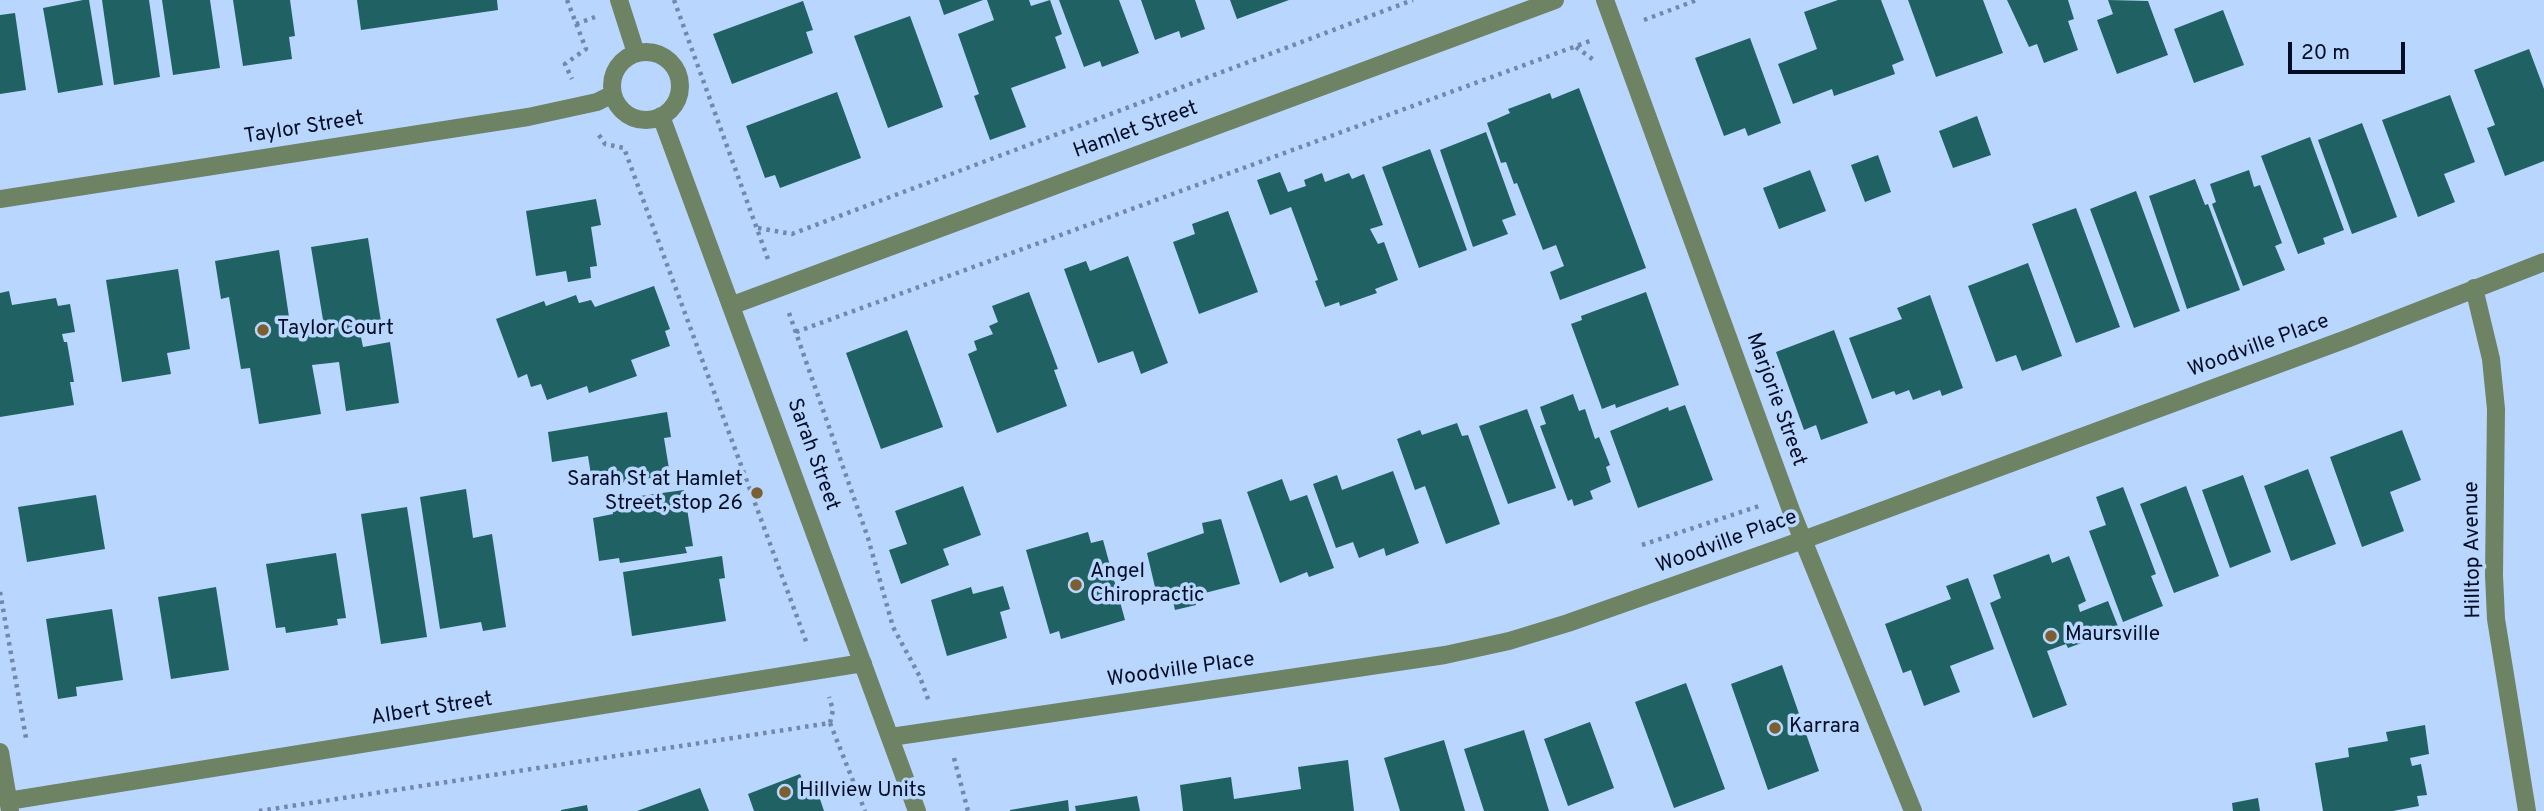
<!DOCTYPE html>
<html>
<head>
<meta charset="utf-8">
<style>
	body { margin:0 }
	#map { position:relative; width:2544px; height:811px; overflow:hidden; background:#b9d6ff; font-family:Overpass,sans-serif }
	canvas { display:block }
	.scale { position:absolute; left:2288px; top:42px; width:117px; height:32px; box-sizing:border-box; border:4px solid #010d25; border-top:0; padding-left:9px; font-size:21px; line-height:24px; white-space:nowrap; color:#010d25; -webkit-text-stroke:5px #b9d6ff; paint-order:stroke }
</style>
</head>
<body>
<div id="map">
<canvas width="2544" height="811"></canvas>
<div class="scale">20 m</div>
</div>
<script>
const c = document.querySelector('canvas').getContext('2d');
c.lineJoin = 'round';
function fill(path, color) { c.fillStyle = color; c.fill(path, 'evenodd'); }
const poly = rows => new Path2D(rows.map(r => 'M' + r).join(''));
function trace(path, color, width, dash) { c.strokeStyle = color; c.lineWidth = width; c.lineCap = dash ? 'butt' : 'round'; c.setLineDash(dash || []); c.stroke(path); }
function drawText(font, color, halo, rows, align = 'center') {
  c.font = font + ' Overpass,sans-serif'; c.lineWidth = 7; c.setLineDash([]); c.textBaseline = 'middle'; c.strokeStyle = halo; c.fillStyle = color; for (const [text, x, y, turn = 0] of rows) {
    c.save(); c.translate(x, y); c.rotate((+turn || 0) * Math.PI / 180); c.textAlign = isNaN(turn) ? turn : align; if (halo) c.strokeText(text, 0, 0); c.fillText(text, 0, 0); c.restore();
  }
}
fill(poly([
	[83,0,89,0,103,85,58,93,43,8],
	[102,0,149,0,160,77,114,85],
	[162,0,210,0,220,68,173,75],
	[233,0,290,0,295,36,289,37,292,59,243,66],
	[357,0,497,0,498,10,361,30],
	[939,0,983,0,944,15],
	[987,0,1029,0,1031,6,1050,0,1062,34,1055,37,1066,68,1011,88,1026,127,990,140,974,96,979,94,958,34,994,20],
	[1059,0,1119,0,1139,53,1102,67,1100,61,1084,67],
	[1141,0,1195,0,1205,29,1181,38,1179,31,1155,40],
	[1230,0,1289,0,1237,19],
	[1838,0,1881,0,1904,60,1892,65,1895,74,1834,96,1832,89,1793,104,1778,64,1817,49,1804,12],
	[1908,0,1983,0,2003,53,1936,77],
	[2007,0,2068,0,2074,19,2068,21,2078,50,2044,63,2037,44,2029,47],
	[2108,0,2148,1,2168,55,2117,74,2097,20,2113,14],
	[803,1,813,30,806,32,813,53,732,84,713,34],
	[2223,10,2244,65,2194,83,2174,29],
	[15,13,26,90,0,94,0,15],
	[910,16,943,107,888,128,854,36],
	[1750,38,1781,123,1748,136,1745,128,1724,136,1695,58],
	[2529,49,2544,89,2544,161,2505,176,2487,128,2495,125,2474,70],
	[1579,88,1646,268,1560,300,1550,272,1564,266,1556,245,1543,250,1517,183,1514,184,1506,162,1501,163,1487,123,1510,113,1508,109,1532,100,1550,93,1552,99],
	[837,92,861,158,780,188,775,175,765,178,746,126],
	[2450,95,2475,162,2444,174,2455,202,2418,217,2382,120],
	[1977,116,1991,155,1953,168,1939,131],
	[2362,123,2397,217,2352,234,2318,140],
	[1486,132,1516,215,1502,220,1508,234,1473,247,1440,150],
	[2310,137,2344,230,2323,238,2325,244,2298,254,2261,156],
	[1430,149,1467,250,1419,268,1382,167],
	[1878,155,1891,192,1865,202,1851,165],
	[1810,170,1826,211,1779,229,1763,188],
	[2249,170,2254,187,2260,185,2282,243,2275,246,2285,270,2243,286,2212,204,2216,202,2210,184],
	[1280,172,1288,192,1306,186,1304,180,1322,173,1325,182,1349,173,1352,179,1364,174,1383,225,1370,229,1378,244,1384,242,1398,280,1375,289,1377,293,1340,306,1339,302,1325,307,1315,281,1318,280,1291,207,1270,215,1257,180],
	[2195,179,2205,205,2208,204,2240,290,2187,309,2149,196],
	[2136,191,2180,311,2134,328,2090,209],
	[596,199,601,225,591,227,597,266,590,267,591,278,568,282,566,271,536,276,526,211],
	[2076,208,2120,327,2076,343,2032,224],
	[1228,211,1258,292,1199,314,1173,242,1195,234,1192,224],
	[368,238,382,328,360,332,363,347,390,342,399,403,346,411,339,362,312,365,321,414,259,424,250,368,241,369,229,297,221,299,215,261,279,250,292,337,325,332,311,247],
	[1128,256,1168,363,1141,374,1133,351,1098,363,1064,269,1086,261,1090,271],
	[2028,263,2062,356,2022,371,2016,355,1996,362,1968,286],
	[178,269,190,349,167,353,171,374,122,382,106,280],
	[654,286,670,329,665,331,670,346,631,360,637,376,589,393,587,386,547,400,541,384,531,387,527,374,518,378,496,319,544,301,546,306,576,295,579,303,591,300,595,307],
	[9,291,12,305,56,298,58,306,70,304,75,332,62,334,64,342,67,342,74,382,70,382,74,405,0,417,0,293],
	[1029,292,1058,369,1054,370,1067,406,997,433,968,354,977,350,974,341,993,334,989,326,998,322,992,306],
	[1646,292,1679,385,1616,408,1615,404,1602,409,1571,324,1582,320,1581,316],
	[1930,295,1963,388,1942,396,1940,390,1913,400,1909,390,1896,395,1894,391,1872,399,1849,338,1902,319,1897,308],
	[907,330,943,427,881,449,846,353],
	[1834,330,1868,423,1821,440,1816,425,1804,430,1776,352],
	[1573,394,1579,411,1585,409,1595,439,1599,437,1610,465,1606,467,1611,482,1590,491,1593,499,1574,506,1572,499,1568,501,1540,426,1546,424,1540,407],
	[1685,405,1713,480,1638,508,1610,431,1668,407,1669,411],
	[1527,409,1556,488,1508,504,1479,426],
	[667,412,671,437,664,438,670,475,600,486,599,480,592,481,588,456,552,462,548,432],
	[1457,423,1462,436,1468,435,1500,524,1446,544,1425,486,1415,490,1397,439,1420,430,1422,435],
	[2402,430,2421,480,2390,492,2404,531,2362,547,2330,457],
	[2308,469,2336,544,2291,561,2264,486],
	[1393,471,1419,543,1386,556,1384,548,1359,558,1353,542,1336,548,1313,484,1337,475,1342,490],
	[2243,475,2271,552,2230,568,2202,490],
	[1282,479,1290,501,1307,495,1334,568,1309,577,1307,572,1280,583,1247,492],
	[963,486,981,535,943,549,949,565,901,584,889,550,907,544,895,511],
	[2186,486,2219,576,2174,593,2140,504],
	[2123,487,2156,574,2151,576,2163,606,2123,622,2089,531,2106,525,2096,497],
	[466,489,473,538,492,534,506,627,483,631,481,622,440,629,420,497],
	[684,490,693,546,685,547,687,553,620,563,619,558,599,561,593,518,613,514,611,500],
	[96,495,105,549,27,562,18,507],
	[407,507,427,637,381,644,361,514],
	[1221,519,1240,584,1193,596,1196,605,1175,610,1172,597,1158,600,1147,553,1204,533,1202,523],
	[1088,532,1091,543,1103,540,1125,620,1061,639,1059,631,1050,634,1026,550],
	[336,553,346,618,337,619,338,625,286,633,285,627,276,628,266,564],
	[2049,554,2052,563,2069,556,2086,601,2078,605,2080,612,2108,601,2119,629,2068,648,2066,644,2047,651,2067,705,2033,718,1990,603,2001,598,1993,575],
	[722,556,725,578,719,579,726,621,632,636,623,572],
	[1968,578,1994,649,1950,666,1960,692,1924,706,1911,670,1903,673,1885,624,1951,599,1946,586],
	[1003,586,1010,609,1000,612,1007,638,947,656,931,600,971,587,973,594],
	[216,587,229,670,171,679,158,597],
	[112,609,123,680,76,687,77,696,58,699,46,619],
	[1782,665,1819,771,1768,790,1731,684],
	[1686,683,1725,789,1674,808,1635,702],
	[1590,722,1614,788,1568,806,1544,739],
	[2425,725,2429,754,2410,758,2412,766,2421,764,2427,795,2417,796,2419,806,2393,811,2323,811,2315,763,2349,757,2348,748,2388,741,2386,732],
	[1524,730,1549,811,1484,811,1464,749],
	[1444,740,1465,811,1400,811,1384,758],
	[1348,760,1354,811,1183,811,1180,785,1231,777,1234,799,1301,789,1298,767],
	[800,774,807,791,816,787,824,811,754,811,748,794],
	[700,788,709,811,637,811],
	[1137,796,1140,811,1076,811,1075,806],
	[2258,798,2260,811,2233,811,2232,803],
	[1068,800,1069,811,1010,811,1010,810],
	[587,805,588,811,561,811,561,810]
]), '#206163');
trace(poly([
	[567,0,586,49,565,64,572,79],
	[674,0,769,262],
	[1644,20,1697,0],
	[576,24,595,17],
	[1576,47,1595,61],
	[599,135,605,144,624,148,807,644],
	[758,228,792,234,1413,0],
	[789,313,868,538,893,627,920,677,929,702],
	[796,332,1590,41],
	[1642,545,1759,506],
	[0,592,26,738],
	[830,723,865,811],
	[954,758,968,811],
	[259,811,830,723,833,710,829,697]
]), '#7188aa', 4.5, [3.5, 5]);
trace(poly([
	[619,0,636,53],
	[1605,0,1792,513,1913,811],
	'612 86a34 34 0 1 1 68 0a34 34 0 1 1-68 0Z',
	[661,116,917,811],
	[0,199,528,117,597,102,613,94],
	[2474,288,2491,359,2496,409,2494,575,2496,619,2527,811],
	[733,305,1555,0],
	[891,737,1445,655,1509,641,1568,623,1803,540,2349,338,2544,262],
	[0,752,10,811],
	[8,801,863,663]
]), '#6d8364', 18);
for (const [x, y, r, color] of [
	[263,330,7,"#7b5e31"],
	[757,493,7,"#7b5e31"],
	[1076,585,7,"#7b5e31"],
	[2051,636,7,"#7b5e31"],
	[1775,728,7,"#7b5e31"],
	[785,792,7,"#7b5e31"]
]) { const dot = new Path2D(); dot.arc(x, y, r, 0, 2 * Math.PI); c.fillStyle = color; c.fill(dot); trace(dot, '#b9d6ff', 2.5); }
drawText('21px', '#010d25', '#b9d6ff', [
	["Taylor Street",304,129,-9],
	["Hamlet Street",1136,131,-20],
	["Woodville Place",2259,347,-20],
	["Marjorie Street",1775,400,70],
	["Sarah Street",812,455,70],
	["Woodville Place",1727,543,-20],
	["Hilltop Avenue",2474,550,-91],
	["Woodville Place",1181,671,-8],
	["Albert Street",432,710,-9]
]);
drawText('21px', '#010d25', '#b9d6ff', [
	["Taylor Court",277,330],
	["Sarah St at Hamlet",743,481,"right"],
	["Street, stop 26",743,505,"right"],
	["Angel",1090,573],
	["Chiropractic",1090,597],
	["Maursville",2065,636],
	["Karrara",1789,728],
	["Hillview Units",799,792]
], 'left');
</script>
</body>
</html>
